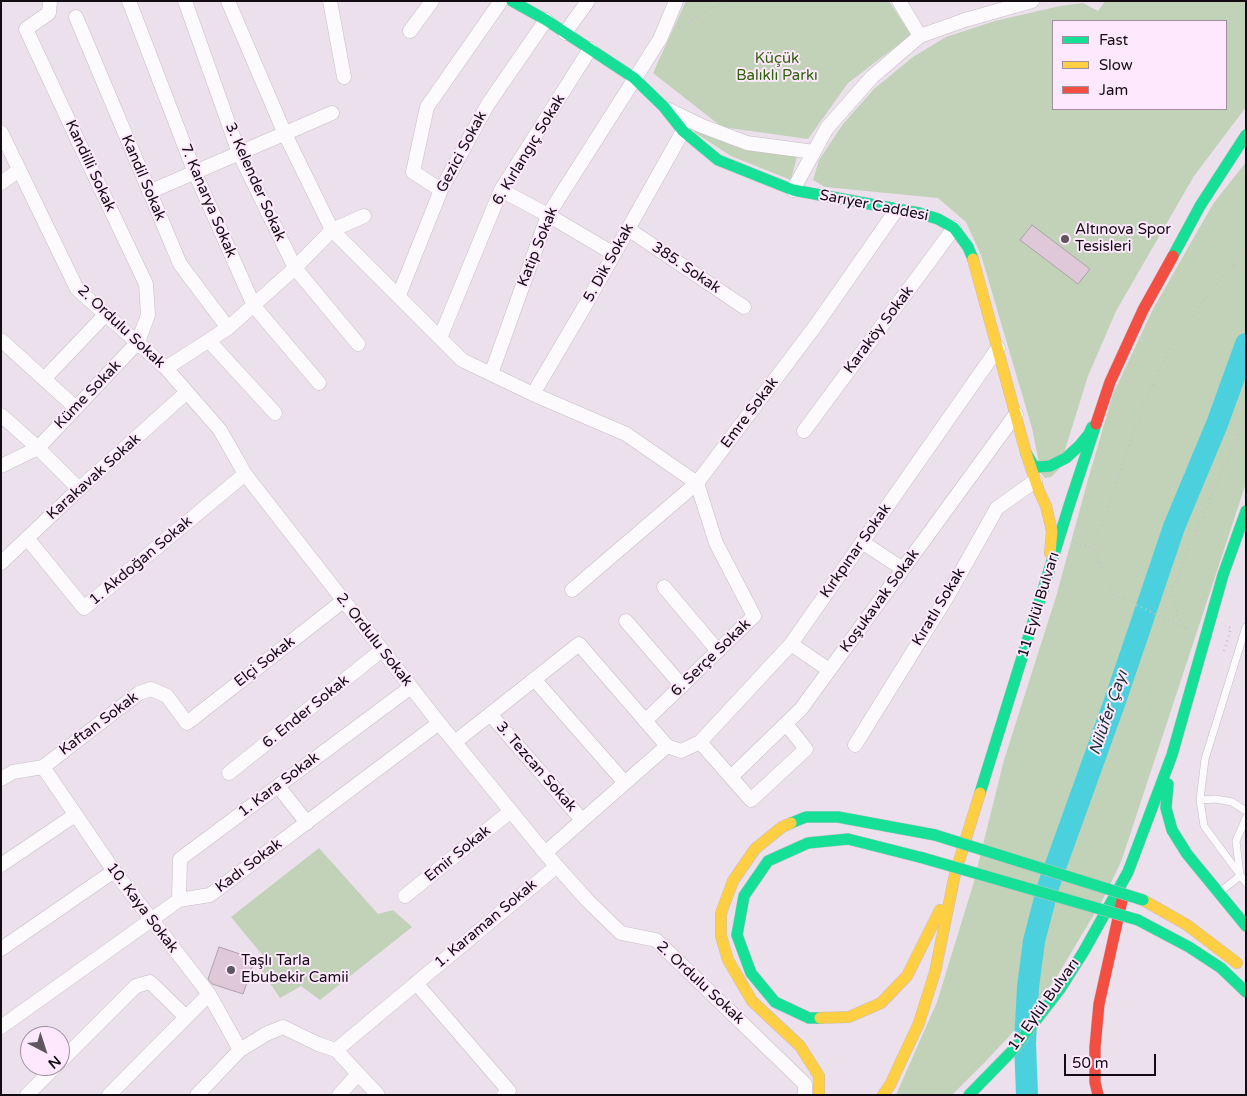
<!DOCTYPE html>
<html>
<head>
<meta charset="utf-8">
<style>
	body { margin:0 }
	#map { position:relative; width:1247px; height:1096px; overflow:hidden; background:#ebe0eb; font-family:"Varela Round",sans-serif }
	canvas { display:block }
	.frame { position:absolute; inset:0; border:2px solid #130c13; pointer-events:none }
	.legend { position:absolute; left:1052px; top:20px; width:175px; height:90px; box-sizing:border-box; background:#fee8fd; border:1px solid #a0909f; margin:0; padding:6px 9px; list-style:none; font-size:15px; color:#130c13 }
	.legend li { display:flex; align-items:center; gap:10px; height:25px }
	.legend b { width:25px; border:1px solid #a0909f }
	.north { position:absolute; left:20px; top:1026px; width:50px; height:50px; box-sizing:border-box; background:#fee8fd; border:1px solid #a0909f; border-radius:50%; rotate:140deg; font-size:14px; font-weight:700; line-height:20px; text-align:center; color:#130c13 }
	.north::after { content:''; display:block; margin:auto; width:18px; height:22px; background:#5f565f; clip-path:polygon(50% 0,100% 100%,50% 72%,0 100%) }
	.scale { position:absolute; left:1064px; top:1054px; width:92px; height:22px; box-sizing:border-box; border:2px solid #130c13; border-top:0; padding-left:6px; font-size:15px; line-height:18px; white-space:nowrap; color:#130c13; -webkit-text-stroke:4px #fee8fd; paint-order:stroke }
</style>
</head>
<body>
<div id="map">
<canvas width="1247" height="1096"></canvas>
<div class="frame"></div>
<ul class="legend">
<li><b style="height:6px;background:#16e098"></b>Fast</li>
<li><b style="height:6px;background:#ffcf43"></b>Slow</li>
<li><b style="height:6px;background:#f24e42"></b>Jam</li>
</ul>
<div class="north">N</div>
<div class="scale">50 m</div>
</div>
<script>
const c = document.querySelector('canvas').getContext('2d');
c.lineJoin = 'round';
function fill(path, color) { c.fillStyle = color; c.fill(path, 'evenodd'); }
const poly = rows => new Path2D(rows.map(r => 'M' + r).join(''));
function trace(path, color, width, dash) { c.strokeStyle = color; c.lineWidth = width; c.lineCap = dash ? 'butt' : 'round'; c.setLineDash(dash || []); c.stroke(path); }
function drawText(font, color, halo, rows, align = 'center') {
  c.font = font + ' "Varela Round",sans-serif'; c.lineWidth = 4; c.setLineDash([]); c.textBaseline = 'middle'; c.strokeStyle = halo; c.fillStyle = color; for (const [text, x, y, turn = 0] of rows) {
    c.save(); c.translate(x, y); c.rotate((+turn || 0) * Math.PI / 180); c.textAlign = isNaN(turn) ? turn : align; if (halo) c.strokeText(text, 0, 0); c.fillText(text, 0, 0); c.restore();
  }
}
fill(poly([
	[686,1,889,1,911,35,848,83,808,139,722,127,653,73],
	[1105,1,1246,1,1246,107,1194,176,1116,311,1088,376,1059,469,1051,477,1045,478,1041,473,1032,428,981,255,966,222,938,198,825,187,813,180,819,160,843,124,874,89,913,57,946,37,995,21,1060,6,1083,3,1098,11],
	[1053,21,1226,21,1226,109,1053,109],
	[695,128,797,156,791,180,731,156,694,132],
	[1246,162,1246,483,1121,862,1102,901,1056,978,1026,1018,987,1060,952,1095,896,1095,937,1002,973,885,1004,760,1056,597,1087,483,1113,394,1153,309,1213,204],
	[319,848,378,914,393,910,412,927,320,1000,301,986,280,998,261,970,264,957,231,917]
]), '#c1d2b8');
trace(poly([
	[1027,1095,1025,1043,1028,987,1034,941,1048,887,1115,701,1174,527,1217,424,1246,344]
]), '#4bd1dd', 22);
const building = poly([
	[1032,225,1090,269,1078,284,1020,240,1032,225],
	[219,947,255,959,243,994,212,984,208,979,219,947]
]);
fill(building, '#dfc8d7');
trace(building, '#aca2aa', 1);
const lane = poly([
	[1246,627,1205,759,1200,800,1204,826,1246,883],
	[1200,800,1216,799,1232,802,1246,811],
	[1240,875,1236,841,1246,818],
	[1221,891,1240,876]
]);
const street = poly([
	[129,1,195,173,254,306,319,383],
	[185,1,239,153,295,268,358,344],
	[228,1,285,134,332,230,462,360,533,394,626,434,697,483,716,543,754,616,645,721],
	[330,1,344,77],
	[899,1,920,36],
	[76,17,180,264,228,328],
	[410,31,432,1],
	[565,33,588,1],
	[669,110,702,126,747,143,814,152],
	[1,132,77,289,166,368,220,430,245,474,439,723,545,853,588,901,621,933,656,940,805,1084,805,1095],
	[1,183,19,170],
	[441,190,413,172,427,107,501,1],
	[501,190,548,215,614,254],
	[793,190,827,128,872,77,920,36,965,20,1032,1],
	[149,192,332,113],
	[628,229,744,307],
	[399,295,441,190,488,104,546,20],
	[440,338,501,190,590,49],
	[1,340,76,408],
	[209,341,275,413],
	[166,368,228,328,295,268,332,230,364,216],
	[491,374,548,215,660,39,676,1],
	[44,379,105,315],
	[533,394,586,304,683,131],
	[1,415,38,448,79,489],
	[804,431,954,228],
	[1,466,38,448,138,342,148,315,146,284,79,143,26,29,49,13,50,1],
	[27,538,84,608,245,474],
	[862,542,903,569],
	[1,563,79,489,187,392],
	[664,587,718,651],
	[572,590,697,483,816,325,897,209],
	[626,621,682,686],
	[791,644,829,670],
	[534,679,625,783],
	[490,714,582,820],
	[455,742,579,644,667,746],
	[700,742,751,800,806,749,786,724],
	[855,745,947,597,997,508,1035,481],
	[43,767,114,871,209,994,240,1050],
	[229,773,382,650],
	[731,777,801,709,1016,414],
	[1,779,13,772,43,767,139,693,151,689,167,696,187,723,343,601],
	[278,786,307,823],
	[545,853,667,746,681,751,700,742,791,644,998,348],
	[1,865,75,815],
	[405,896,511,811],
	[179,900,180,859,411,687],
	[1,949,114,871],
	[416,983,509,1091,504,1095],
	[1,1027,179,900,210,895,439,723],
	[336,1050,557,866],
	[60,1062,136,986,150,982,186,1017],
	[27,1095,56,1066],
	[109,1095,209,994],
	[197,1095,240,1050,266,1034,283,1027,318,1044,336,1050,378,1095],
	[339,1095,358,1074]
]);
const fast = poly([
	[512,1,546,20,634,78,664,107,683,131,718,160,793,190,919,213,938,219,954,228,968,247,973,259],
	[1173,256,1200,206,1246,135],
	[1026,453,1033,465,1038,467,1050,466,1066,458,1079,446,1089,434,1092,427],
	[1168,784,1166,808,1172,830,1187,854,1246,926],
	[980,793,1069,506,1096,424],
	[791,823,806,817,838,817,935,835],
	[1138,920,1189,947,1221,968,1246,992],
	[820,1018,809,1018,775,1002,751,973,737,935,744,896,768,861,808,843,848,839,923,858],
	[969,1095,1013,1050,1060,989,1084,951,1128,872,1172,755,1223,575,1246,511]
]);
const slow = poly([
	[973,259,1026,453,1039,491,1046,506,1052,531,1050,553],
	[791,823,782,827,755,849,733,881,721,913,721,936,728,960,752,1001,800,1046,819,1076,819,1095],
	[1143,900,1187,925,1237,963],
	[820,1018,849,1017,881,1003,907,976,940,910],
	[883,1095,890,1085,919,1023,935,972,955,874,980,793]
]);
const jam = poly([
	[1096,424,1110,382,1143,310,1173,256],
	[1098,1095,1095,1082,1095,1047,1099,1004,1123,896]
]);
trace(lane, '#c6bdc6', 8);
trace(street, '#c6bdc6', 15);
trace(fast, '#c6bdc6', 12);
trace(slow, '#c6bdc6', 12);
trace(jam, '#c6bdc6', 12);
trace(poly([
	[679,28,725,1],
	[1075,544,1093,548],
	[1186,628,1177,617,1172,591,1191,542,1246,418],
	[1187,629,1115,595,1093,548,1146,399,1170,349,1201,303,1246,250],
	[1224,651,1231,628,1225,626]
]), '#c6c3c6', 2.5, [1, 4]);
trace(lane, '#fcfafc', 7);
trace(street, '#fcfafc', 14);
trace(fast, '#16e098', 11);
trace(slow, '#ffcf43', 11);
trace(jam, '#f24e42', 11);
const fastBridge = poly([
	[935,835,1143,900],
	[923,858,1138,920]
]);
trace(fastBridge, '#c4bfc4', 12, []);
trace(fastBridge, '#16e098', 11);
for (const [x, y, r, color] of [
	[1065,239,5,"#5f565f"],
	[231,970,5,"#5f565f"]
]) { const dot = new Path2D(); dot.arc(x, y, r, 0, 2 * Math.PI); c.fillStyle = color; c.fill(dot); trace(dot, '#fee8fd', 2); }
drawText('15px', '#2e6208', '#fee8fd', [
	["Küçük",777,59],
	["Balıklı Parkı",777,76]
]);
drawText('15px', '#130c13', '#fee8fd', [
	["6. Kırlangıç Sokak",529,150,-59],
	["Gezici Sokak",462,152,-62],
	["Kandilli Sokak",90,166,65],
	["Kandil Sokak",143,178,67],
	["3. Kelender Sokak",255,182,66],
	["7. Kanarya Sokak",208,201,67],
	["Sarıyer Caddesi",874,206,11],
	["Katip Sokak",538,247,-68],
	["5. Dik Sokak",609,263,-61],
	["385. Sokak",686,268,34],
	["2. Ordulu Sokak",121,327,43],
	["Karaköy Sokak",879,330,-53],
	["Küme Sokak",88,395,-46],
	["Emre Sokak",750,413,-53],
	["Karakavak Sokak",94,477,-42],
	["Kırkpınar Sokak",856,551,-55],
	["1. Akdoğan Sokak",141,561,-40],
	["Koşukavak Sokak",880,601,-54],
	["11 Eylül Bulvarı",1039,605,-73],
	["Kıratlı Sokak",939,607,-59],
	["2. Ordulu Sokak",374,640,52],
	["6. Serçe Sokak",711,658,-44],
	["Elçi Sokak",265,662,-38],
	["6. Ender Sokak",306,712,-39],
	["Kaftan Sokak",99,724,-37],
	["3. Tezcan Sokak",536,767,49],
	["1. Kara Sokak",279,785,-37],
	["Emir Sokak",458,854,-39],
	["Kadı Sokak",249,866,-37],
	["10. Kaya Sokak",142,908,53],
	["1. Karaman Sokak",486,924,-40],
	["2. Ordulu Sokak",700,983,43],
	["11 Eylül Bulvarı",1044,1005,-54]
]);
drawText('15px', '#130c13', '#fee8fd', [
	["Altınova Spor",1075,230],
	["Tesisleri",1075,247],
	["Taşlı Tarla",241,961],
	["Ebubekir Camii",241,978]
], 'left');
drawText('italic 16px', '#1a3436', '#fee8fd', [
	["Nilüfer Çayı",1109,713,-71]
]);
</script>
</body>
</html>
